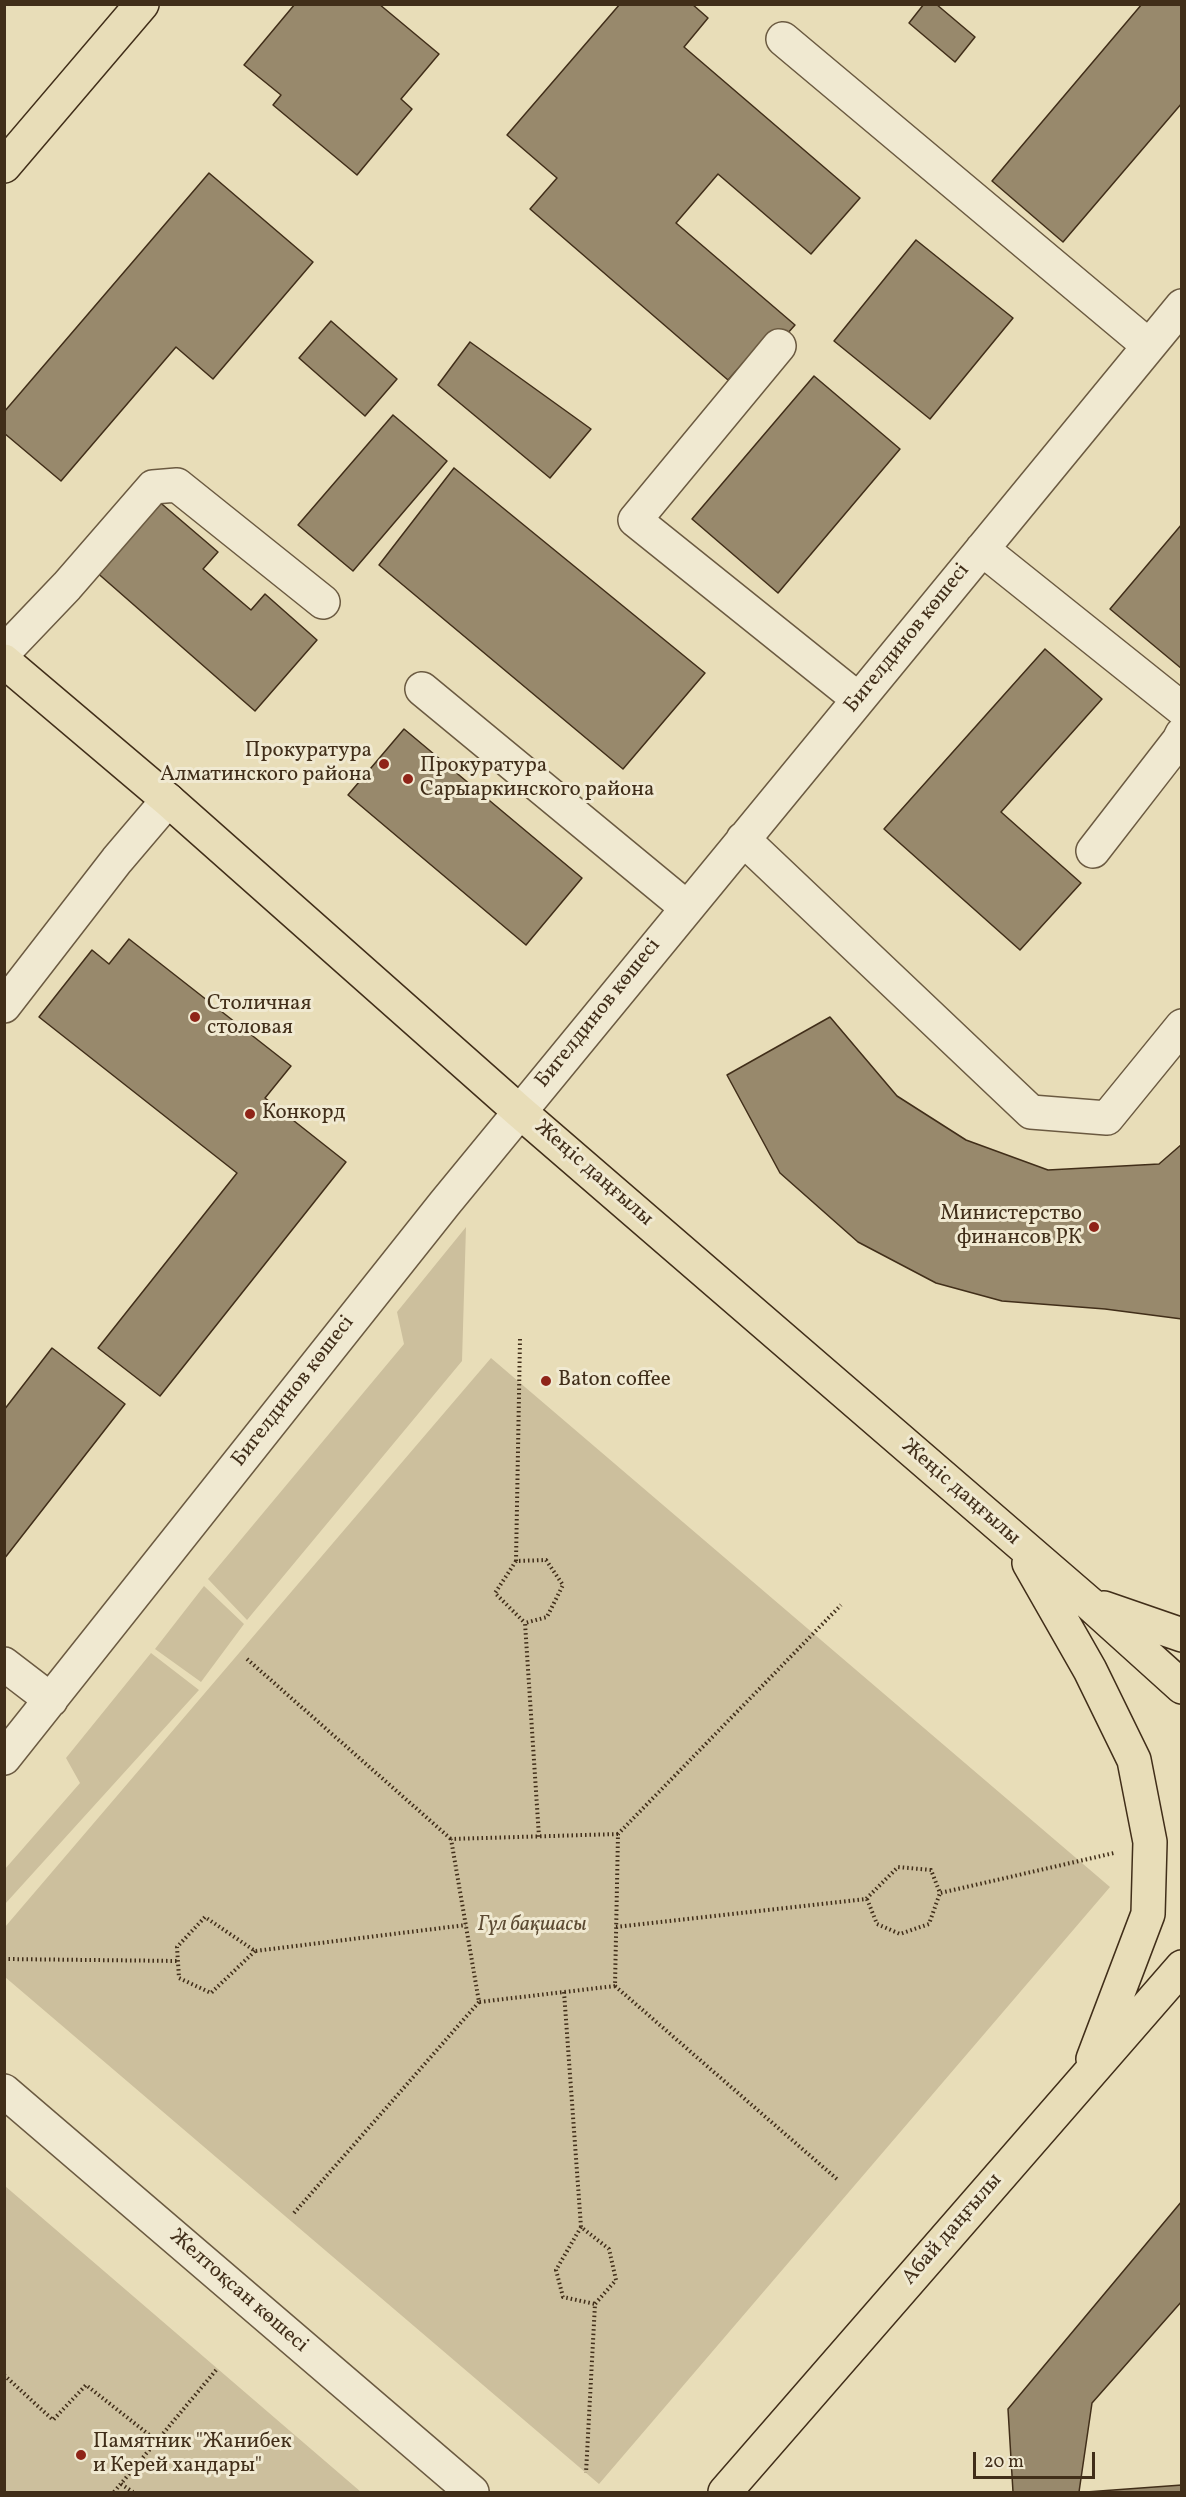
<!DOCTYPE html>
<html>
<head>
<meta charset="utf-8">
<style>
	body { margin:0 }
	#map { position:relative; width:1186px; height:2497px; overflow:hidden; background:#e8ddb8; font-family:Vollkorn,serif }
	canvas { display:block }
	.frame { position:absolute; inset:0; border:6px solid #412e19; pointer-events:none }
	.scale { position:absolute; left:973px; top:2452px; width:122px; height:27px; box-sizing:border-box; border:3px solid #412e19; border-top:0; padding-left:8px; font-size:18px; line-height:21px; white-space:nowrap; color:#412e19; -webkit-text-stroke:4px #f0e9d1; paint-order:stroke }
</style>
</head>
<body>
<div id="map">
<canvas width="1186" height="2497"></canvas>
<div class="frame"></div>
<div class="scale">20 m</div>
</div>
<script>
const c = document.querySelector('canvas').getContext('2d');
c.lineJoin = 'round';
function fill(path, color) { c.fillStyle = color; c.fill(path, 'evenodd'); }
const poly = rows => new Path2D(rows.map(r => 'M' + r).join(''));
function trace(path, color, width, dash) { c.strokeStyle = color; c.lineWidth = width; c.lineCap = dash ? 'butt' : 'round'; c.setLineDash(dash || []); c.stroke(path); }
function drawText(font, color, halo, rows, align = 'center') {
  c.font = font + ' Vollkorn,serif'; c.lineWidth = 6; c.setLineDash([]); c.textBaseline = 'middle'; c.strokeStyle = halo; c.fillStyle = color; for (const [text, x, y, turn = 0] of rows) {
    c.save(); c.translate(x, y); c.rotate((+turn || 0) * Math.PI / 180); c.textAlign = isNaN(turn) ? turn : align; if (halo) c.strokeText(text, 0, 0); c.fillText(text, 0, 0); c.restore();
  }
}
fill(poly([
	[466,1227,462,1361,247,1620,208,1579,404,1344,397,1312],
	[491,1358,1110,1887,599,2484,5,1977,5,1927],
	[204,1586,244,1624,201,1682,155,1649],
	[151,1653,199,1690,5,1904,5,1869,80,1783,66,1758],
	[5,2186,361,2492,5,2492]
]), '#ccbf9d');
const building = poly([
	[295,4,379,4,439,54,401,99,412,109,357,175,273,105,281,95,244,65,295,4],
	[620,4,692,4,708,18,684,47,860,198,811,254,718,174,676,223,795,325,762,362,752,353,728,380,530,209,557,178,507,135,620,4],
	[924,4,936,4,975,37,955,62,909,23,924,4],
	[1142,4,1182,4,1182,103,1063,242,992,181,1142,4],
	[209,173,313,262,213,379,176,347,61,481,4,433,4,412,209,173],
	[916,240,1013,318,930,419,834,341,916,240],
	[331,321,397,379,365,416,299,358,331,321],
	[470,342,591,429,550,478,438,385,470,342],
	[814,376,900,449,778,593,692,519,814,376],
	[393,415,447,461,353,571,298,525,393,415],
	[454,468,705,673,623,769,379,565,454,468],
	[156,499,218,552,203,569,251,610,265,594,317,640,255,711,94,570,156,499],
	[1182,524,1182,669,1110,609,1182,524],
	[1045,649,1102,699,1001,812,1081,883,1020,950,884,829,1045,649],
	[404,729,582,878,526,945,348,795,404,729],
	[129,939,291,1066,265,1098,346,1162,160,1396,98,1348,237,1173,39,1017,92,950,109,964,129,939],
	[830,1017,897,1096,966,1140,1048,1170,1159,1164,1182,1144,1182,1319,1105,1309,1002,1301,936,1283,858,1242,780,1173,727,1075,830,1017],
	[52,1348,125,1404,4,1559,4,1410,52,1348],
	[1182,2201,1182,2301,1092,2403,1079,2492,1013,2492,1008,2409,1182,2201],
	[1182,2485,1182,2492,1086,2492,1182,2485]
]);
fill(building, '#98896c');
trace(building, '#412e19', 1.5);
const minor = poly([
	[783,39,1149,346],
	[779,346,635,520,858,699],
	[982,549,1182,709],
	[4,652,67,586,153,487,177,485,323,602],
	[422,689,686,907],
	[743,839,1031,1112,1107,1118,1182,1026],
	[1093,851,1179,740,1182,734],
	[4,1006,117,860,168,800],
	[4,1664,51,1700],
	[4,1758,445,1203,1182,306],
	[4,2091,472,2492]
]);
const major = poly([
	[4,166,142,4],
	[4,661,168,800,519,1111,1090,1604,1182,1687],
	[1029,1563,1090,1670,1134,1760,1150,1842,1148,1914,1093,2059],
	[1104,1608,1182,1635],
	[725,2492,1182,1967]
]);
trace(minor, '#6b5a41', 36);
trace(major, '#412e19', 36);
trace(poly([
	[520,1339,516,1561,546,1560,563,1585,547,1617,525,1623,539,1837],
	[516,1561,495,1593,525,1623],
	[247,1659,451,1839],
	[618,1834,451,1839,479,2002,615,1986,618,1834,841,1605],
	[867,1899,877,1924,900,1934,929,1924,940,1893],
	[616,1927,866,1899,898,1867,931,1870,940,1893,1114,1853],
	[255,1951,211,1993,179,1978,177,1947,205,1917,255,1951,466,1925],
	[4,1959,178,1961],
	[615,1986,838,2180],
	[564,1992,581,2227,609,2249,616,2280,595,2304,586,2473],
	[294,2213,479,2002],
	[581,2227,556,2270,563,2297,595,2304],
	[4,2375,53,2420,86,2385,157,2441],
	[121,2484,133,2492],
	[114,2492,217,2369]
]), '#412e19', 4, [1.5, 3]);
trace(minor, '#f0e9d1', 33);
trace(major, '#e8ddb8', 33);
for (const [x, y, r, color] of [
	[384,764,6,"#8f2418"],
	[408,779,6,"#8f2418"],
	[195,1017,6,"#8f2418"],
	[250,1114,6,"#8f2418"],
	[1094,1227,6,"#8f2418"],
	[546,1381,6,"#8f2418"],
	[81,2455,6,"#8f2418"]
]) { const dot = new Path2D(); dot.arc(x, y, r, 0, 2 * Math.PI); c.fillStyle = color; c.fill(dot); trace(dot, '#f0e9d1', 2); }
drawText('21px', '#412e19', '#f0e9d1', [
	["Бигелдинов көшесі",908,639,-51],
	["Бигелдинов көшесі",599,1014,-51],
	["Жеңіс даңғылы",593,1174,41],
	["Бигелдинов көшесі",294,1392,-52],
	["Жеңіс даңғылы",960,1493,41],
	["Абай даңғылы",953,2230,-49],
	["Желтоқсан көшесі",238,2292,41]
]);
drawText('21px', '#412e19', '#f0e9d1', [
	["Прокуратура",372,752,"right"],
	["Алматинского района",372,776,"right"],
	["Прокуратура",420,767],
	["Сарыаркинского района",420,791],
	["Столичная",207,1005],
	["столовая",207,1029],
	["Конкорд",262,1114],
	["Министерство",1082,1215,"right"],
	["финансов РК",1082,1239,"right"],
	["Baton coffee",558,1381],
	["Памятник \"Жанибек",93,2443],
	["и Керей хандары\"",93,2467]
], 'left');
drawText('italic 21px', '#5d4b33', '#f0e9d1', [
	["Гүл бақшасы",532,1926]
]);
</script>
</body>
</html>
